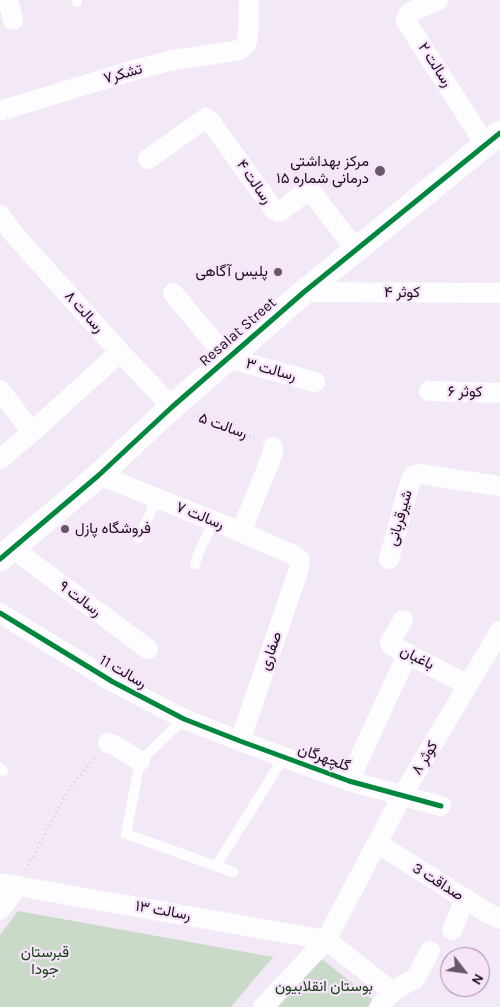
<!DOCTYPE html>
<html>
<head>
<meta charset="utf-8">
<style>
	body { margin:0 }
	#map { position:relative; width:500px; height:1007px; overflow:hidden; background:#f3e8f5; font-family:Karla,sans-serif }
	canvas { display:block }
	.north { position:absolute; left:440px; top:947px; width:50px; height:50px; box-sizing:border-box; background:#f7e3fa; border:1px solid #9f8ca2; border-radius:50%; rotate:120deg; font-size:14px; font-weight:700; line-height:20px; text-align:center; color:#1b091d }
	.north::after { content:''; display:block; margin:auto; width:18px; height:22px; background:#675769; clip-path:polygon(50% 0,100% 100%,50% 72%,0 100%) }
</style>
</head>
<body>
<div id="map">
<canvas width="500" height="1007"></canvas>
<div class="north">N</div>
</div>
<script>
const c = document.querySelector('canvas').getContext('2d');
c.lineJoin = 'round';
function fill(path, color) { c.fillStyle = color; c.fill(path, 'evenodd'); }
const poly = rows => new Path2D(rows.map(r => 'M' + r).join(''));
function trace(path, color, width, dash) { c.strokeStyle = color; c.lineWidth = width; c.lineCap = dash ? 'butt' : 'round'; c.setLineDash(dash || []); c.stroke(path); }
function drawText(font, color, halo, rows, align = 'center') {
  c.font = font + ' Karla,Vazirmatn,sans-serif'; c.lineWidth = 4.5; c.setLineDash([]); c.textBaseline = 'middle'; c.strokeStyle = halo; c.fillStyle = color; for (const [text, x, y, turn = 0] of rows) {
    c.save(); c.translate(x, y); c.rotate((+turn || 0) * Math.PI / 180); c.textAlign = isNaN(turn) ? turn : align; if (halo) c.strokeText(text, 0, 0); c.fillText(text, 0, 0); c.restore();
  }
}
fill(poly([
	[18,911,273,957,231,1007,0,1007,0,935],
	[322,959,372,999,368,1007,278,1007]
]), '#c9dbc8');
trace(poly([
	[193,415,257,439],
	[26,870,67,792,96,756]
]), '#d4d0d4', 3, [1, 4]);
trace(poly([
	[76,0,77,2],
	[139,538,157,498],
	[195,564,198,554,214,521],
	[184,719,140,761,126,834,216,866,284,757],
	[0,768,3,771],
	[216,866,233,872]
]), '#fdfcfe', 10);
trace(poly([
	[8,0,13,20],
	[438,0,410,12,407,17,406,21,485,144],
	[0,111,121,74,168,61,240,50,246,44,248,37,249,0],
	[148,159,206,118,210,121,274,210,278,212,281,211,304,193,308,193,314,195,356,250],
	[0,215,12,232,120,352,172,407],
	[304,292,500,293],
	[173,293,227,358,315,382],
	[0,390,32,432],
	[429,391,500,393],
	[0,459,32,432,120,352],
	[99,475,241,532,294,555,300,560,299,569,240,741],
	[241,532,273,453,273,447],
	[12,548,148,649],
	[389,559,411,479,415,475,420,474,500,486],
	[0,613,113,682,184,719,240,741,349,781,441,806],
	[403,620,390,642,392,646,468,685],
	[108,743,114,745,140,761],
	[349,781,408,653],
	[377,843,486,912,500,919],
	[0,883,326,940,393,992],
	[0,910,18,886],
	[452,930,465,899],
	[263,1007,326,940,402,796,500,631],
	[380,1007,385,999,393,992,403,985,415,979,430,951]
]), '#fdfcfe', 20);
trace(poly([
	[0,559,99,475,172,407,304,292,500,133]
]), '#fdfcfe', 25);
trace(poly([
	[0,559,99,475,172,407,304,292,500,133],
	[0,613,113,682,184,719,240,741,349,781,441,806]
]), '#00873e', 5);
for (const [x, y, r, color] of [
	[380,171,6,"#675769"],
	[278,272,5,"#675769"],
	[65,529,5,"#675769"]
]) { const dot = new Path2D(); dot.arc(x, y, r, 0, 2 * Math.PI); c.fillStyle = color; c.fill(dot); trace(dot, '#f7e3fa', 2); }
drawText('15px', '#1b091d', '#f7e3fa', [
	["رسالت ۲",435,65,57],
	["تشکر۷",123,74,-16],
	["رسالت ۴",254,182,55],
	["کوثر ۴",402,293],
	["رسالت ۸",84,312,48],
	["Resalat Street",238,332,-41],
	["رسالت ۳",271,370,15],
	["کوثر ۶",465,392,1],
	["رسالت ۵",223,426,20],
	["رسالت ۷",200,516,22],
	["شیرقربانی",400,518,-74],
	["رسالت ۹",80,599,37],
	["صفاری",271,651,-71],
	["باغبان",417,658,27],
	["رسالت 11",123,672,30],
	["گلچهرگان",324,758,20],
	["کوثر ۸",425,758,-59],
	["صداقت 3",438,882,32],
	["رسالت ۱۳",163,911,10]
]);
drawText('15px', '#1b091d', '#f7e3fa', [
	["مرکز بهداشتی",369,162],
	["درمانی شماره ۱۵",369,179],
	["پلیس آگاهی",268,272],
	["فروشگاه پازل",75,529,"left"]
], 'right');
drawText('15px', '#114310', '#f7e3fa', [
	["قبرستان",45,953],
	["جودا",45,970],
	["بوستان انقلابیون",324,987]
]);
</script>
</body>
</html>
